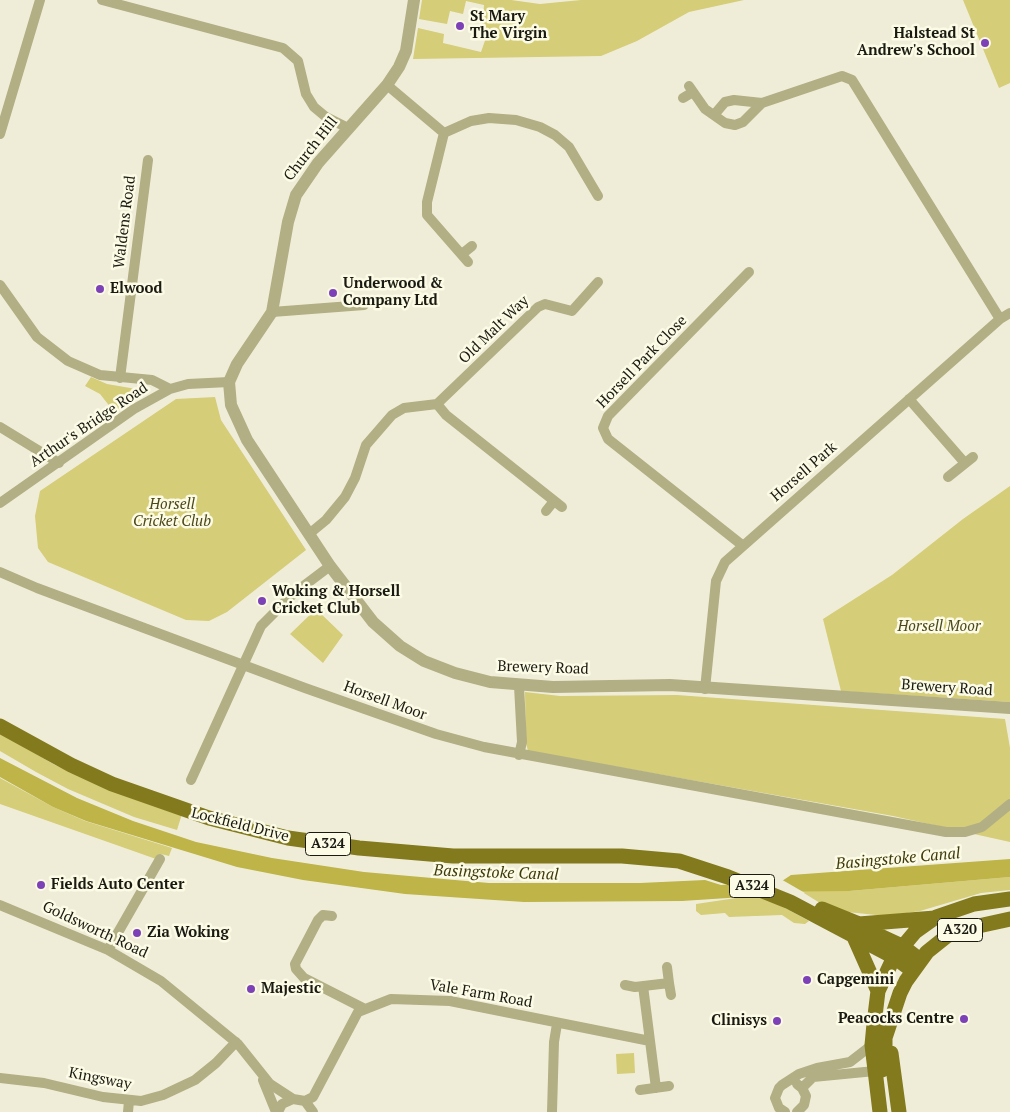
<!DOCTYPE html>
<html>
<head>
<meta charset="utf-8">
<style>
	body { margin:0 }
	canvas { display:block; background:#efedd8 }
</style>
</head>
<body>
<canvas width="1010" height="1112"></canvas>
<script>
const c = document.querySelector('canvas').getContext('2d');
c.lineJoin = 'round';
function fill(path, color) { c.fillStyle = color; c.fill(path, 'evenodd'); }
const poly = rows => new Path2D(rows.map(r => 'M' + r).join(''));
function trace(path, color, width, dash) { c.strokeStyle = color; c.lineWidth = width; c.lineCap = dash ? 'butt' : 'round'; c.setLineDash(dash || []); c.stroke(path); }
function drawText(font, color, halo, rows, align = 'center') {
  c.font = font + ' "PT Serif",serif'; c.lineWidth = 5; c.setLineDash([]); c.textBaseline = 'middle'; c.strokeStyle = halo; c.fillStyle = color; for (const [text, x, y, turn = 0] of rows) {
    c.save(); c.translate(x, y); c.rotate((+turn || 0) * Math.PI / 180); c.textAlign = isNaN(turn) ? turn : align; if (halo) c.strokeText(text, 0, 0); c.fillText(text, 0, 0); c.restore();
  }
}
fill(poly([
	[422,0,511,0,540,4,581,0,744,0,689,12,637,41,601,56,413,59,418,28,444,34,443,43,481,52,488,32,482,30,484,5,466,1,463,14,450,11,447,24,419,19],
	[963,0,1010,0,1010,83,999,88],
	[91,377,107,384,136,389,139,391,132,401,115,413,100,394,85,386],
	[215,397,221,420,306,550,227,612,209,621,186,620,48,562,38,548,35,516,40,491,176,399],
	[1010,486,1010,702,841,691,823,619,892,575,963,519],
	[316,609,343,635,323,663,290,634],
	[525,692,560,696,677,695,1005,719,1010,748,1010,842,893,816,528,751,526,743],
	[0,733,55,765,90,781,182,814,177,830,134,817,68,789,36,772,0,751],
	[0,778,53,807,85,821,172,848,169,856,161,854,156,859,0,804],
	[1010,877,1010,890,981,893,920,911,886,916,847,912,820,903,799,890,849,891],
	[751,892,789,910,809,921,805,924,794,923,782,915,729,917,725,913,701,915,696,911,696,904,743,897],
	[634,1053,635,1073,617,1074,616,1054]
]), '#d5cd78');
fill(poly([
	[0,758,77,798,133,821,196,842,272,858,364,872,489,883,640,883,705,880,721,885,782,881,791,875,1010,859,1010,877,849,891,751,892,743,897,682,901,524,902,405,894,303,880,237,867,86,821,53,807,0,777]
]), '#beb448');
fill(poly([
	[779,878,805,893,762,894,730,882]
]), '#efedd8');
trace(poly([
	[102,0,283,48,298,61,306,94,314,107,326,117,348,128],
	[387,85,444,133,427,202,427,215,468,262],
	[689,86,705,109,725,123,735,125,743,122,762,103,842,76,852,80,1000,319],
	[683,98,693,92],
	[714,115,725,102,734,100,762,103],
	[444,133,471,121,489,118,516,120,540,127,555,135,569,147,598,196],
	[0,134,40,0],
	[462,254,472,246],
	[0,285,37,337,68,361,100,375,152,380,170,389],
	[272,312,364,305],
	[120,378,148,160],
	[909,399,964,462],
	[437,404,446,415,562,507],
	[0,427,59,463],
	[948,477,973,457],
	[0,503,134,409,170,389,188,384,229,382],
	[546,511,554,501],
	[309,534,326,520,345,497,355,478,366,445,392,415,404,408,437,404,538,307,545,304,572,311,598,282],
	[742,545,608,439,603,428,608,416,749,272],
	[0,572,37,588,305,688,436,734,484,747,946,832,965,832,982,827,1010,804],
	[705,689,716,581,725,562,1000,319,1010,313],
	[519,755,522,742,519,686],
	[191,780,261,626,293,594,330,566],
	[0,905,108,950,161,981,238,1044,270,1084,293,1099],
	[332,916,323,915,318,920,295,964,296,969,304,978,363,1008],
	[108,950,160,859],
	[667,967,669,983],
	[625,985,635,987,669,983,671,995],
	[643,986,656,1088],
	[0,1078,44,1083,103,1097,141,1101,163,1095,195,1080,216,1063,236,1042],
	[263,1080,276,1112],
	[802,1088,813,1077,875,1071],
	[640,1090,669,1086],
	[305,1101,313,1097,358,1012,391,999,450,1001,650,1041],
	[128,1112,129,1101],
	[278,1112,282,1104,293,1099,305,1101,313,1112],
	[552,1112,554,1042,557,1024],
	[785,1112,779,1108,775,1098,779,1088,782,1085,799,1074,817,1068,850,1062,872,1045],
	[797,1112,804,1105,806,1096,802,1088,797,1084]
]), '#b2af85', 10);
trace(poly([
	[414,0,406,51,399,67,387,85,318,163,296,195,288,222,272,312,237,364,229,382,231,405,247,440,330,566,373,622,400,646,424,661,455,673,490,682,553,687,670,685,1010,708]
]), '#b2af85', 12);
trace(poly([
	[0,726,71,765,112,784,209,818,288,838,359,848,453,856,622,856,679,861,728,877,790,902,894,957,913,971],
	[822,909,859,924,863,928,902,946,920,960],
	[859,924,935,918],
	[854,937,878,991],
	[891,1053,899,1112],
	[875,1071,882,1070,885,1066,885,1038,900,993,906,981,927,952,947,936,960,930,1010,919],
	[880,1112,872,1045,874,1024,878,991,894,957,915,932,936,917,974,904,1010,899]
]), '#837a1e', 15);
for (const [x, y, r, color] of [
	[460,26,5,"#7c41b7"],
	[985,43,5,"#7c41b7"],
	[100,289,5,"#7c41b7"],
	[333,293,5,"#7c41b7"],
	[262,601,5,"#7c41b7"],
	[41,885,5,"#7c41b7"],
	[137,933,5,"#7c41b7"],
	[807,980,5,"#7c41b7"],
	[251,989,5,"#7c41b7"],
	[964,1019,5,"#7c41b7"],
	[777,1021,5,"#7c41b7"]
]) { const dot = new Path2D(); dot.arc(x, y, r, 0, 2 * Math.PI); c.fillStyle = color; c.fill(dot); trace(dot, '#fcfbe5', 2); }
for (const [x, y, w] of [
	[328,844,45],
	[752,886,45],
	[960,930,45]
]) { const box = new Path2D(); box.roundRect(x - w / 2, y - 11.5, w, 23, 4); c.fillStyle = '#fcfbe5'; c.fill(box); trace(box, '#1a1a12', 1); }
drawText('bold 14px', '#1a1a12', null, [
	["A324",328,844],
	["A324",752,886],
	["A320",960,930]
]);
drawText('bold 15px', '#1a1a12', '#fcfbe5', [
	["St Mary",470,17],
	["The Virgin",470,34],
	["Halstead St",975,34,"right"],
	["Andrew's School",975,51,"right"],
	["Underwood &",343,284],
	["Company Ltd",343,301],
	["Elwood",110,289],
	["Woking & Horsell",272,592],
	["Cricket Club",272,609],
	["Fields Auto Center",51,885],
	["Zia Woking",147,933],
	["Capgemini",817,980],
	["Majestic",261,989],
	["Peacocks Centre",954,1019,"right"],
	["Clinisys",767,1021,"right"]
], 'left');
drawText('15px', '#1a1a12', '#fcfbe5', [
	["Church Hill",311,149,-52],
	["Waldens Road",125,222,-83],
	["Old Malt Way",494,330,-44],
	["Horsell Park Close",642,362,-46],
	["Arthur's Bridge Road",89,425,-34],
	["Horsell Park",804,472,-41],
	["Brewery Road",543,668,2],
	["Brewery Road",947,688,4],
	["Horsell Moor",385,701,20],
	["Lockfield Drive",240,825,14],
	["Goldsworth Road",95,930,25],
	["Vale Farm Road",481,994,10],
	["Kingsway",100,1079,11]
]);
drawText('italic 15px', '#4c481b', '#fcfbe5', [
	["Horsell",172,505],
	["Cricket Club",172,522],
	["Horsell Moor",939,627]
]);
drawText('italic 16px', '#3e3a0c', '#fcfbe5', [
	["Basingstoke Canal",898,859,-5],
	["Basingstoke Canal",496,873,2]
]);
</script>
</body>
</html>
